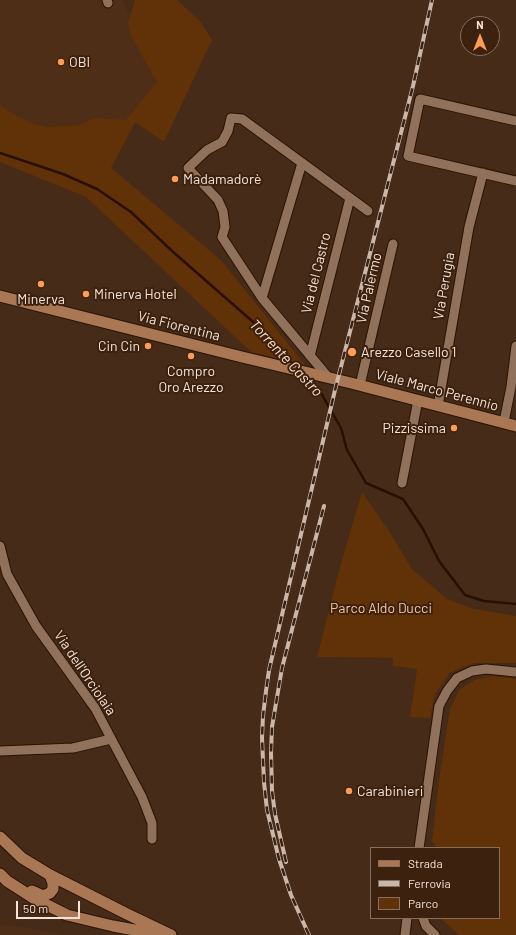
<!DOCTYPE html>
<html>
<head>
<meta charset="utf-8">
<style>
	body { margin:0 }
	#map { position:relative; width:516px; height:935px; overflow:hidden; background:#452b18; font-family:Barlow,sans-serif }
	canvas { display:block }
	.legend { position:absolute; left:370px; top:847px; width:130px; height:72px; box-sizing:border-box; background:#3b210e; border:1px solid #856f5f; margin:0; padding:5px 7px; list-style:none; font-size:12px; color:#f5e3d8 }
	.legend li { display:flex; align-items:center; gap:8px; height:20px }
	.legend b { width:20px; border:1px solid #856f5f }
	.north { position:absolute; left:460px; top:16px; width:40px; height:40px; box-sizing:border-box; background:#3b210e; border:1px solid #856f5f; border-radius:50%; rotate:0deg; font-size:11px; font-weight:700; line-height:16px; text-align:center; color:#f5e3d8 }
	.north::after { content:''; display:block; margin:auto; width:14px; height:18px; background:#fd9c56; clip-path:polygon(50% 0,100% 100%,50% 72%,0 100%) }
	.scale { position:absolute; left:16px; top:901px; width:64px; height:18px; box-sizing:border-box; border:2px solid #f5e3d8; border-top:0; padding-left:5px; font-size:12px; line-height:14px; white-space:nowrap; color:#f5e3d8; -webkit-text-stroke:3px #3b210e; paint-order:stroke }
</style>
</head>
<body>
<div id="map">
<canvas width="516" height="935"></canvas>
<ul class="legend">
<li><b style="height:5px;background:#a97753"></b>Strada</li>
<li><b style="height:5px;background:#cbb7aa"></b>Ferrovia</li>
<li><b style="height:11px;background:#613107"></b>Parco</li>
</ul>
<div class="north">N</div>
<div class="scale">50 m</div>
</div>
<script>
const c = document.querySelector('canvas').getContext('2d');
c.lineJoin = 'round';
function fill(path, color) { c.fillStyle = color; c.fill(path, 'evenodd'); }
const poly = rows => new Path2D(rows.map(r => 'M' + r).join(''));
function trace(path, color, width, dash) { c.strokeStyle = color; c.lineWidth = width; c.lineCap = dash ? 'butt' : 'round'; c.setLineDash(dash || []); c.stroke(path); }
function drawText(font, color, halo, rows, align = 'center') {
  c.font = font + ' Barlow,sans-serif'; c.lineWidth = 4; c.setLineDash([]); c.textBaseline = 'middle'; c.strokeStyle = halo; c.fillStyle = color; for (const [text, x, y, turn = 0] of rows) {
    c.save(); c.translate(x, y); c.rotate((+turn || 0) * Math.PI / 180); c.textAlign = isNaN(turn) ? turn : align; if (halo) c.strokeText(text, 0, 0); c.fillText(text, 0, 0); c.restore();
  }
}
fill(poly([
	[0,0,123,0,157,82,111,168,0,129],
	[0,925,17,926,65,935,0,935]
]), '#4f2e17');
fill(poly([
	[135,0,177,0,201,22,212,40,164,142,135,122,111,168,221,260,305,365,251,352,86,197,0,162,0,104,8,111,31,123,46,127,80,125,94,118,126,120,157,82,130,34,128,22],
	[362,492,389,531,412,569,447,599,474,609,516,616,516,663,475,663,463,667,450,673,435,694,430,718,410,717,417,669,393,666,393,658,317,657,341,563],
	[493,676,516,679,516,935,459,935,440,918,499,918,499,848,437,848,432,841,439,780,450,709,459,690,474,680]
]), '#613107');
trace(poly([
	[0,153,63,174,97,189,131,212,172,251,268,335,293,365],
	[301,375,307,383,321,393,341,428,347,450,366,483,403,499,423,529,439,561,465,595,484,601,516,604]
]), '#280f00', 2.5);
const minor = poly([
	[107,0,108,3],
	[516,121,420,99,408,156,516,181],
	[262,298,302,163],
	[310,356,350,198],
	[328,377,262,298,222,237,225,227,223,211,218,200,188,168,207,150,222,142,228,131,231,118,242,119,368,211],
	[360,385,393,244],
	[438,406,469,227,483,173],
	[504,422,511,387,516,346],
	[402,483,418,400],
	[0,546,7,574,36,626,95,708,142,797,152,823,152,839],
	[0,751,73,748,111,739],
	[419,848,439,706,447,691,457,678,472,671,486,669,516,672],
	[423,918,426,926,435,935],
	[405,935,407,918]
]);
const secondary = poly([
	[0,296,242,357,351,383,516,426],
	[0,837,22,858,50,875,127,914,171,935],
	[0,874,7,881,35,899,67,915,113,926,161,935],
	[32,891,43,896,50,893,53,889,53,883,50,875]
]);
trace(minor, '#2b1202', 11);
trace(secondary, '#2b1202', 13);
trace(minor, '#90715c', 9);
trace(secondary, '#a97753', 11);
const rail = poly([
	[286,862,275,814,272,791,271,753,272,727,282,668,324,506],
	[309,935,291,895,279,859,267,810,264,782,262,738,263,716,266,691,269,670,335,390,413,86,432,0]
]);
trace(rail, '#cbb7aa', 4);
trace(rail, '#3b210e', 2.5, [8]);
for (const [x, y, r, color] of [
	[61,62,4,"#fd9c56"],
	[175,179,4,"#fd9c56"],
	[41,284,4,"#fd9c56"],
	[86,294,4,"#fd9c56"],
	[148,346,4,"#fd9c56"],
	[352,352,5,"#fd9c56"],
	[191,356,4,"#fd9c56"],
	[454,428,4,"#fd9c56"],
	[349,791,4,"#fd9c56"]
]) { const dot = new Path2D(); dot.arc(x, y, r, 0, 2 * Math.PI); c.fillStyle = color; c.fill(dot); trace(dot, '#3b210e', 1.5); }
drawText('14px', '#f5e3d8', '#3b210e', [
	["OBI",69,62],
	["Madamadorè",183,179],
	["Minerva Hotel",94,294],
	["Minerva",41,299,"center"],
	["Cin Cin",140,346,"right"],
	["Arezzo Casello 1",361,352],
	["Compro",191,371,"center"],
	["Oro Arezzo",191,387,"center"],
	["Pizzissima",446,428,"right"],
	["Carabinieri",357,791]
], 'left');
drawText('14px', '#f5e3d8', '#3b210e', [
	["Via del Castro",316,273,-76],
	["Via Perugia",444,286,-80],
	["Via Palermo",369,288,-77],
	["Via Fiorentina",179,326,14],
	["Viale Marco Perennio",437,390,15],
	["Via dell'Orciolaia",85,673,56]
]);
drawText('14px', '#f6c5a5', '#3b210e', [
	["Parco Aldo Ducci",381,608]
]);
drawText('italic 15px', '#fddcc7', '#3b210e', [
	["Torrente Castro",286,358,47]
]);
</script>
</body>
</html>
